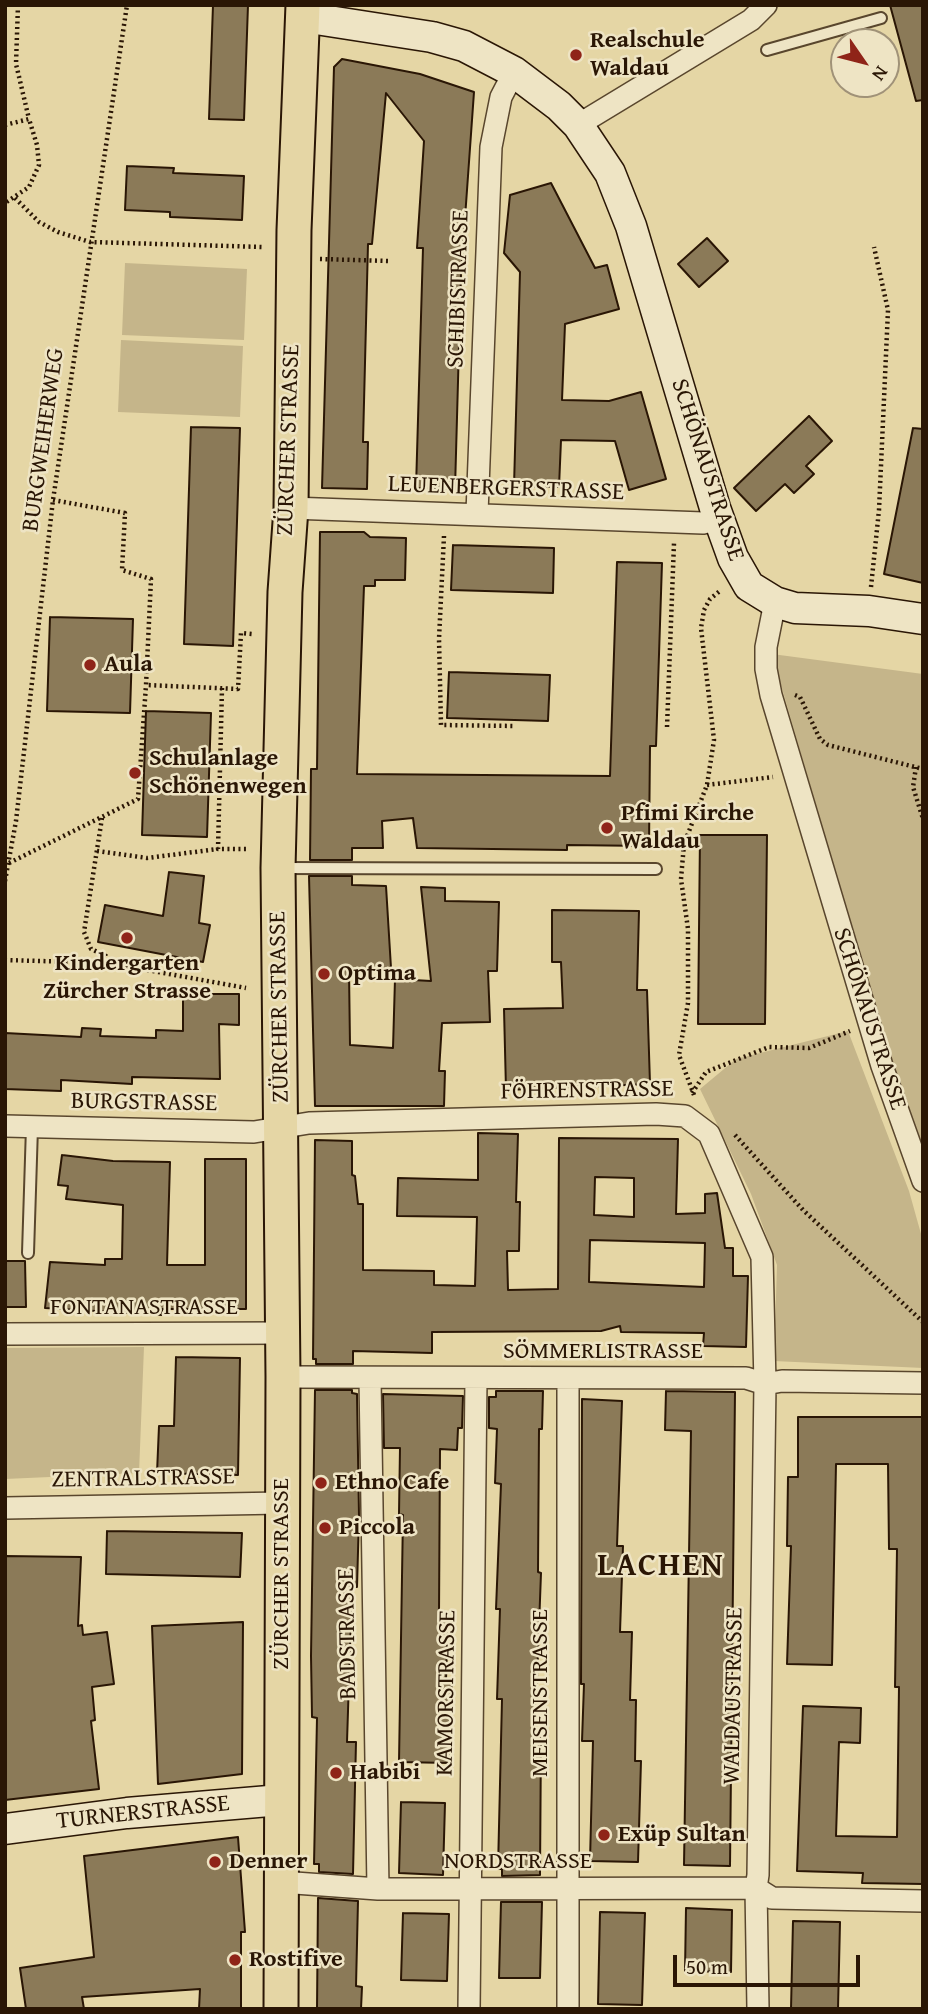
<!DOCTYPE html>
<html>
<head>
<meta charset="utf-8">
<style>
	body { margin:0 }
	#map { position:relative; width:928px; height:2014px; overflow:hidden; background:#e5d6a5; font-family:"Gentium Book Plus",serif }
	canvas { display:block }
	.frame { position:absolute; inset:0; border:7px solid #2a1605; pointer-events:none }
	.north { position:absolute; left:830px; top:28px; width:70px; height:70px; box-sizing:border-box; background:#eee4c4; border:2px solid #a09278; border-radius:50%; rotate:125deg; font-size:19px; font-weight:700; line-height:28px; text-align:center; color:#2a1605 }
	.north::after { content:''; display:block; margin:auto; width:24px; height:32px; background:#8f2418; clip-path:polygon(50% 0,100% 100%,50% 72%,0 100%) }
	.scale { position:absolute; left:673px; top:1955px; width:187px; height:32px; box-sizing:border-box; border:4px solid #2a1605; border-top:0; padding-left:9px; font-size:21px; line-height:24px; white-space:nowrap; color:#2a1605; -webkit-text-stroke:5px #eee4c4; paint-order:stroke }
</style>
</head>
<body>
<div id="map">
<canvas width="928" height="2014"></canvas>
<div class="frame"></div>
<div class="north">N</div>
<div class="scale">50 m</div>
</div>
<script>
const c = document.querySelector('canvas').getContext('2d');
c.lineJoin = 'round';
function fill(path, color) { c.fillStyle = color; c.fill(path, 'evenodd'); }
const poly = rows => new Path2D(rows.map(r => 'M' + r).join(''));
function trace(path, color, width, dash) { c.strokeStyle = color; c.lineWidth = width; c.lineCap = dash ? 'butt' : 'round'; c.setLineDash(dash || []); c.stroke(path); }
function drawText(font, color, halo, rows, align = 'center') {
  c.font = font + ' "Gentium Book Plus",serif'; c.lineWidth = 5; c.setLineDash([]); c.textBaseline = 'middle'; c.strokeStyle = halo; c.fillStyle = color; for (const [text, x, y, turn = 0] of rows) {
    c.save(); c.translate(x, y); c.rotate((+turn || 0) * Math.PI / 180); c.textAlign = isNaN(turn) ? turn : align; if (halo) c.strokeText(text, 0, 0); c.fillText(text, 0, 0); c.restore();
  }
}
fill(poly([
	[125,263,247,269,244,340,122,335],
	[121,340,243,346,240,417,118,412],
	[772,654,923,674,923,1173],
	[848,1031,909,1191,923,1241,923,1368,774,1361,777,1265,751,1194,700,1089,736,1059],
	[144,1347,139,1473,5,1479,5,1348]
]), '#c5b58a');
const building = poly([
	[213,5,248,5,244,120,209,119,213,5],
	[890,5,923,5,923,100,916,101,890,5],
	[342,59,420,74,474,92,461,274,455,489,416,488,423,248,417,248,424,141,386,93,372,244,368,244,363,442,368,442,367,489,322,488,334,67,342,59],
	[127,166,174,168,173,173,244,176,242,220,170,217,170,212,125,210,127,166],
	[551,183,595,268,607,265,619,309,565,324,562,400,609,401,641,392,666,479,629,490,615,441,561,440,559,487,514,486,520,272,504,253,510,195,551,183],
	[707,238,728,261,699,287,678,264,707,238],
	[809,416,832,441,806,466,814,474,794,493,785,484,756,511,734,488,809,416],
	[191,427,240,428,233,646,184,644,191,427],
	[913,428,923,429,923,583,884,574,913,428],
	[320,532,364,532,370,537,406,538,405,580,375,580,375,586,364,586,357,774,610,776,617,562,662,563,656,746,650,746,649,846,567,845,567,850,417,848,413,818,382,821,383,848,352,848,352,860,310,860,311,769,317,769,320,532],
	[453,545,554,548,553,593,451,590,453,545],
	[50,617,133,619,130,713,47,711,50,617],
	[449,672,550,675,548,721,447,718,449,672],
	[146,711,211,713,207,837,142,835,146,711],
	[700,835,767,835,765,1024,698,1024,700,835],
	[169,872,204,876,199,923,210,925,203,962,98,942,105,905,163,916,169,872],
	[309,876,352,876,352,885,386,886,391,968,349,971,350,1045,393,1048,395,979,431,981,421,887,445,888,445,901,499,902,497,971,488,971,490,1022,442,1023,439,1071,445,1071,444,1106,315,1106,309,876],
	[552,910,639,911,637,990,647,990,650,1084,506,1090,504,1009,563,1008,561,962,552,962,552,910],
	[183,994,239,994,239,1025,219,1024,220,1079,132,1077,132,1084,61,1080,61,1091,5,1089,5,1033,81,1037,82,1028,101,1029,100,1036,156,1038,156,1030,183,1031,183,994],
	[478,1133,518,1134,516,1202,520,1202,519,1251,507,1251,508,1290,558,1289,559,1138,678,1139,676,1214,705,1213,705,1194,717,1193,725,1248,733,1248,733,1276,748,1276,746,1347,703,1346,704,1333,621,1332,620,1326,601,1331,432,1332,432,1353,353,1351,353,1364,316,1364,316,1359,313,1359,315,1140,352,1141,352,1175,355,1176,358,1204,363,1204,363,1270,434,1271,434,1285,475,1286,477,1217,397,1216,398,1178,478,1180,478,1133],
	[595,1177,634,1178,634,1217,594,1215,595,1177],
	[590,1240,705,1243,704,1287,589,1282,590,1240],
	[62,1155,113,1161,170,1162,167,1265,205,1265,205,1159,246,1159,246,1309,162,1309,162,1315,45,1308,50,1262,105,1265,105,1259,122,1259,123,1205,66,1199,68,1186,58,1185,62,1155],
	[5,1261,25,1261,26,1307,5,1307,5,1261],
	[176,1357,240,1358,238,1475,157,1473,159,1426,174,1426,176,1357],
	[315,1390,352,1390,352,1393,357,1394,359,1516,357,1587,352,1587,347,1742,356,1742,353,1874,319,1872,319,1864,314,1864,317,1718,312,1717,311,1656,315,1390],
	[496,1391,543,1391,542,1429,539,1429,538,1572,541,1573,535,1733,541,1733,540,1875,502,1876,502,1869,498,1869,502,1699,497,1699,500,1609,496,1609,501,1484,495,1483,497,1429,489,1428,489,1397,496,1397,496,1391],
	[666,1391,735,1392,730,1866,684,1865,691,1431,665,1430,666,1391],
	[383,1394,463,1396,462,1428,458,1428,457,1450,440,1449,439,1614,448,1614,446,1680,452,1680,450,1763,399,1762,403,1515,399,1514,400,1448,384,1448,383,1394],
	[582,1399,622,1401,617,1546,623,1546,620,1632,632,1632,630,1700,636,1700,635,1761,641,1761,638,1862,590,1861,593,1741,582,1741,584,1684,581,1684,582,1399],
	[798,1417,923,1417,923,1884,862,1883,863,1873,797,1871,803,1706,861,1708,860,1743,839,1742,836,1836,897,1837,899,1687,895,1687,897,1549,889,1549,888,1464,836,1464,832,1665,787,1664,791,1546,787,1546,788,1477,798,1477,798,1417],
	[107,1531,242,1533,240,1577,106,1574,107,1531],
	[5,1556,81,1557,78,1626,82,1625,83,1635,107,1632,114,1684,92,1687,95,1720,91,1721,99,1789,5,1800,5,1556],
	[243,1622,242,1774,158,1784,152,1626,243,1622],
	[401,1802,445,1803,443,1875,399,1873,401,1802],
	[238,1837,245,1932,241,1932,241,2009,199,2009,200,1989,82,1997,84,2009,26,2009,20,1968,94,1957,84,1856,238,1837],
	[318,1898,358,1901,356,1986,362,1987,361,2009,317,2009,318,1898],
	[501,1902,542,1902,540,1978,499,1978,501,1902],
	[686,1908,732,1910,731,1972,685,1971,686,1908],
	[600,1912,645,1913,642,2005,598,2004,600,1912],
	[403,1913,449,1914,447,1981,401,1980,403,1913],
	[793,1921,840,1922,838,2009,791,2009,793,1921]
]);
fill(building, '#8b7a58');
trace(building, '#2a1605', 2);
const lane = poly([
	[767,50,881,18],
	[281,868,656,869],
	[28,1253,32,1127]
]);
const street = poly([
	[578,125,751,20,766,5],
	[291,508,703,523,719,519],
	[477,513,491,147,501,97,514,72],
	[775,602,766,647,766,669,771,695,882,1066,923,1181],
	[5,1126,254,1132,309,1123,656,1114,685,1116,709,1134,762,1257,765,1384,758,1875,756,1888,758,2009],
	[5,1334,282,1333],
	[283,1377,746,1378,765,1384,782,1381,923,1383],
	[370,1378,378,1889],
	[568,1378,568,2009],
	[5,1508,281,1503],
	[281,1882,378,1889,756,1888,772,1898,923,1901],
	[469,2009,476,1379]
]);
const secondary = poly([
	[303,17,432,37,464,46,514,72,559,106,578,125,610,173,631,226,715,508,733,558,749,586,775,602,795,608,869,611,923,619],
	[5,1829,127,1813,281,1800]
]);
const primary = poly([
	[281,2009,283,1377,278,868,285,592,291,508,294,230,303,5]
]);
trace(lane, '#59462d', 14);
trace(street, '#59462d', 24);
trace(secondary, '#2a1605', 33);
trace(primary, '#2a1605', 37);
trace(poly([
	[18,5,16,64,29,119],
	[5,125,29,119,37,145,39,165,29,187,5,203],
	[15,198,39,222,58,232,90,242,263,247],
	[320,259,390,261],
	[53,500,125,513,122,570,151,579,146,685,238,689,241,633,252,634],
	[444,536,439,639,441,725,514,726],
	[871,587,879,510,888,310,874,247],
	[222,688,218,849,246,849],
	[795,695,800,697,820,739,828,745,923,769],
	[667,727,674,543],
	[916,767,913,787,923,819],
	[707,785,773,777],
	[102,818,84,932,91,949,106,956,109,963],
	[97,851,147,858,218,849],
	[9,863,138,799,146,685],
	[5,881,16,821,53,500,127,5],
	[5,960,109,963,246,988],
	[692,1093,706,1072,769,1047,809,1048,850,1031],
	[694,1095,679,1055,688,1003,688,929,681,879,684,844,707,785,714,740,701,628,704,610,710,599,721,590],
	[735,1135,803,1210,923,1322]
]), '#2a1605', 4.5, [2, 3.5]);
trace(lane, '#eee4c4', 10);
trace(street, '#eee4c4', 21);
trace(secondary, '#eee4c4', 30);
trace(primary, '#e5d6a5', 33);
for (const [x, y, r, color] of [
	[576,55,7,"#8f2418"],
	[90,665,7,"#8f2418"],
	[135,773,7,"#8f2418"],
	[607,828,7,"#8f2418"],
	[127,938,7,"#8f2418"],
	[324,974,7,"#8f2418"],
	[321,1483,7,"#8f2418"],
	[325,1528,7,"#8f2418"],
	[336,1773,7,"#8f2418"],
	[604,1835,7,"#8f2418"],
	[215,1862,7,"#8f2418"],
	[235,1960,7,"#8f2418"]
]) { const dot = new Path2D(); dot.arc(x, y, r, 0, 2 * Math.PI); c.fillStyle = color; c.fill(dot); trace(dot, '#eee4c4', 2.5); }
drawText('bold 24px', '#2a1605', '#eee4c4', [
	["Realschule",590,41],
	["Waldau",590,69],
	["Aula",104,665],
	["Schulanlage",149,759],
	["Schönenwegen",149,787],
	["Pfimi Kirche",621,814],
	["Waldau",621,842],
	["Kindergarten",127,964,"center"],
	["Zürcher Strasse",127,992,"center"],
	["Optima",338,974],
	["Ethno Cafe",335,1483],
	["Piccola",339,1528],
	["Habibi",350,1773],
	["Exüp Sultan",618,1835],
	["Denner",229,1862],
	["Rostifive",249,1960]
], 'left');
drawText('24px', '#2a1605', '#eee4c4', [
	["SCHIBISTRASSE",459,289,-88],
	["BURGWEIHERWEG",44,440,-82],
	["ZÜRCHER STRASSE",289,440,-88],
	["SCHÖNAUSTRASSE",707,470,72],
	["LEUENBERGERSTRASSE",506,489,2],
	["ZÜRCHER STRASSE",280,1007,-91],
	["SCHÖNAUSTRASSE",869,1019,72],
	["FÖHRENSTRASSE",587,1091,-1],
	["BURGSTRASSE",144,1103,1],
	["FONTANASTRASSE",144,1308],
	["SÖMMERLISTRASSE",603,1352],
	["ZENTRALSTRASSE",143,1479,-1],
	["ZÜRCHER STRASSE",282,1574,-90],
	["BADSTRASSE",348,1634,-91],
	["KAMORSTRASSE",447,1693,-89],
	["MEISENSTRASSE",541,1693,-90],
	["WALDAUSTRASSE",734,1696,-89],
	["TURNERSTRASSE",143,1813,-6],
	["NORDSTRASSE",518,1862]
]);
c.letterSpacing = '2px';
drawText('bold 32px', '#2a1605', '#eee4c4', [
	["LACHEN",661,1567]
]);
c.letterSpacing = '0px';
</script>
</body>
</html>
